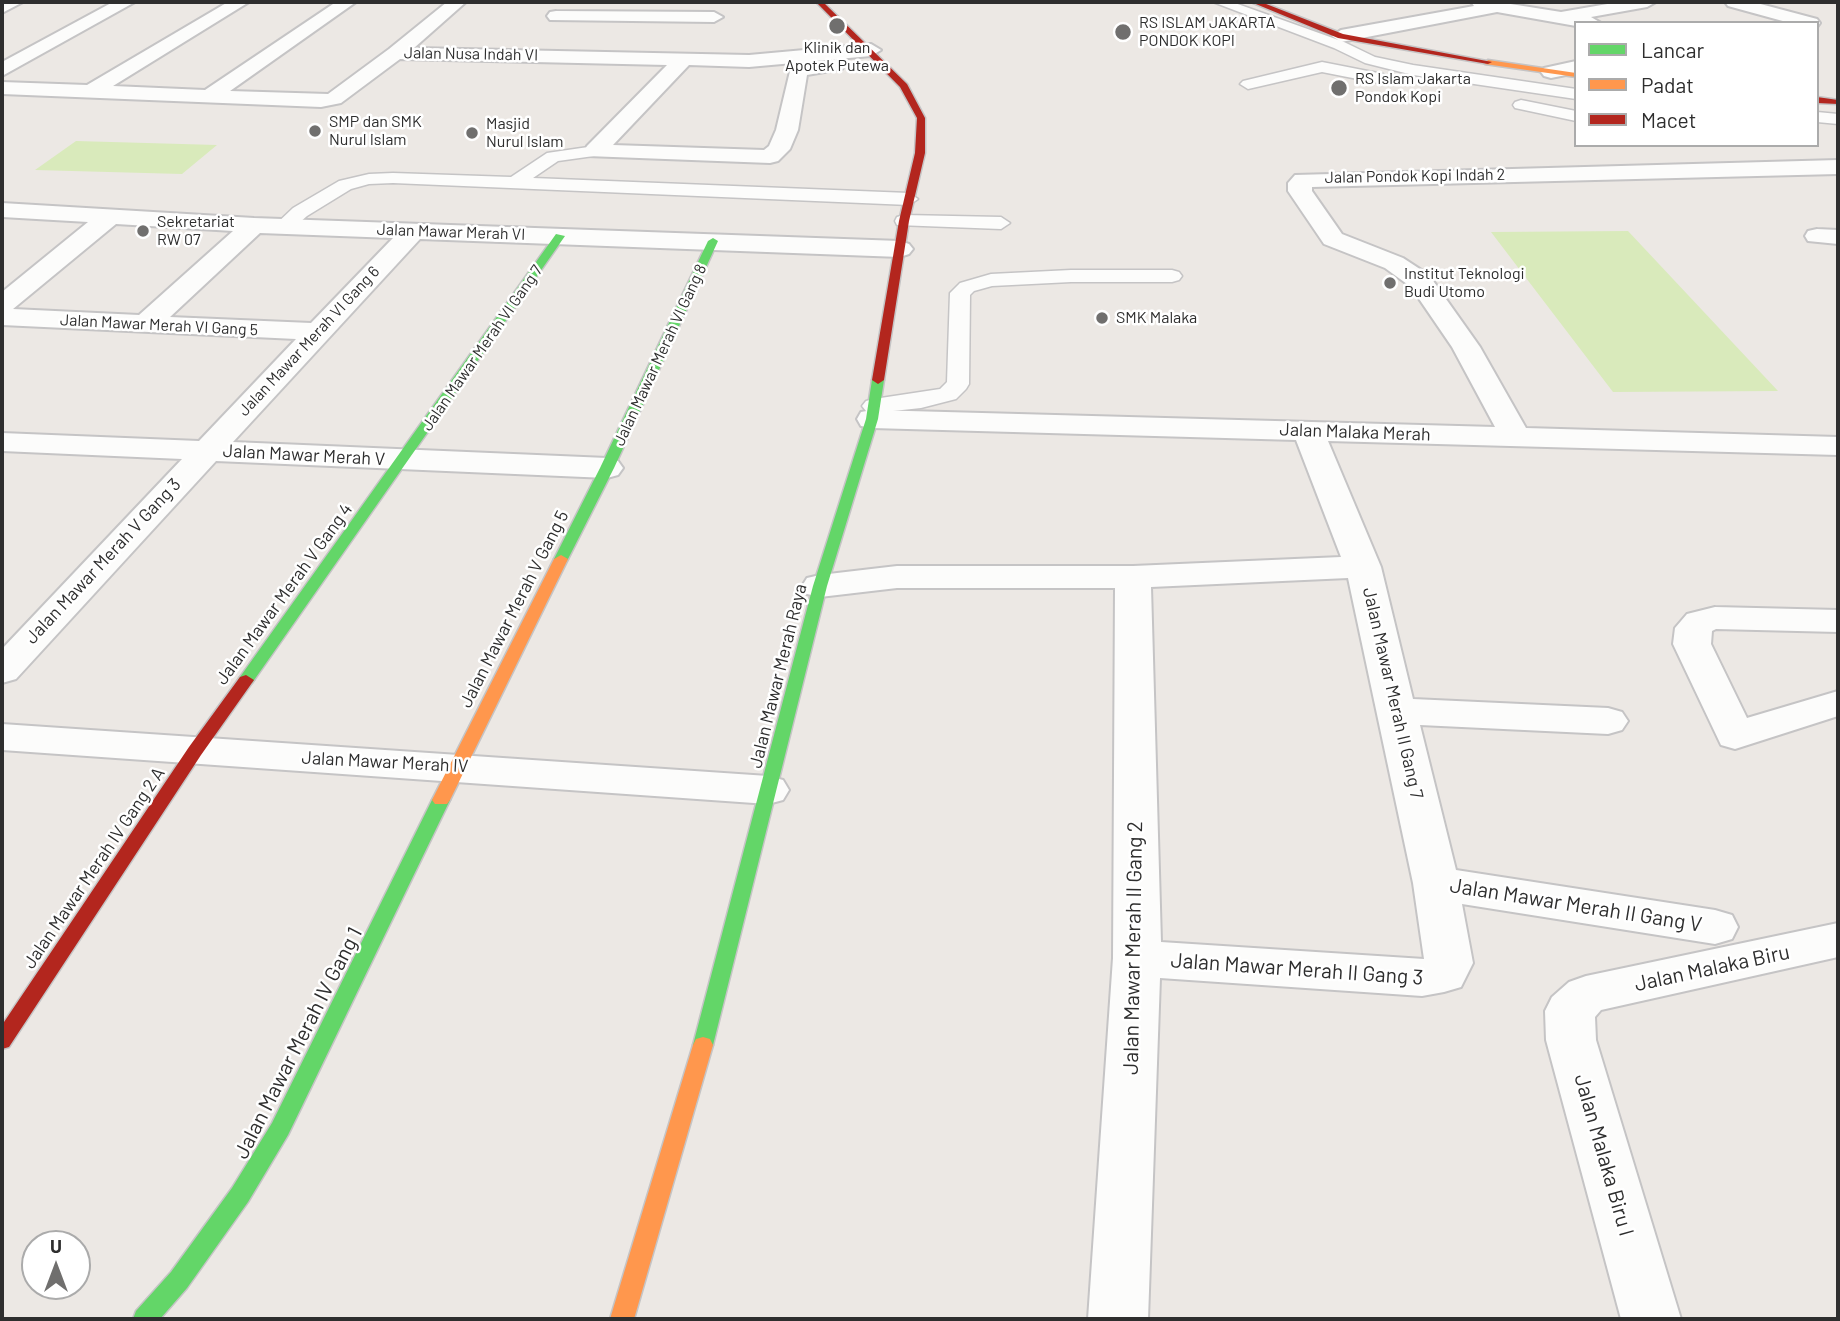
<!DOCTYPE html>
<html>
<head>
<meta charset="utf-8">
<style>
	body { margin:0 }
	#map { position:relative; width:1840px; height:1321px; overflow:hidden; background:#ece8e4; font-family:Barlow,sans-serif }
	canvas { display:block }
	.frame { position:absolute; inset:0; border:4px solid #2e2e2e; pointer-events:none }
	.legend { position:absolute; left:1574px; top:21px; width:245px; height:126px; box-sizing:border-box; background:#fff; border:2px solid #ababab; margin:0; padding:9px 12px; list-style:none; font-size:21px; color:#2e2e2e }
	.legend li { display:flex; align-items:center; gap:14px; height:35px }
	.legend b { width:35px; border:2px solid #ababab }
	.north { position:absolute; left:21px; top:1230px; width:70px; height:70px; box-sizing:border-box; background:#fff; border:2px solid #ababab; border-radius:50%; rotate:0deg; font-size:19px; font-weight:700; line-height:28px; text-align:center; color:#2e2e2e }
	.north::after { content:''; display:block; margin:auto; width:24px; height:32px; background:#706f6e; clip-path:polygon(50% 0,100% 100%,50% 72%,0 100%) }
</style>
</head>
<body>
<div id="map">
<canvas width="1840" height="1321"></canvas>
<div class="frame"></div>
<ul class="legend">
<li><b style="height:9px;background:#63d668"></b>Lancar</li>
<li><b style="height:9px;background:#ff974d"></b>Padat</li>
<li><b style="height:9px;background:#b3261e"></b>Macet</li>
</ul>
<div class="north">U</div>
</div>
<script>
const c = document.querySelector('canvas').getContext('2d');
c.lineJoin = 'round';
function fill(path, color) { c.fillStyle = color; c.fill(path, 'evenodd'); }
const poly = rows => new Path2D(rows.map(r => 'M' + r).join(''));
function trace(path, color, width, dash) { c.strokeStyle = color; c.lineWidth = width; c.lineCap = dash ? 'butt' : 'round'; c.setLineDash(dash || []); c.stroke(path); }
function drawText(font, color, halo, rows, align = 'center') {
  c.font = font + ' Barlow,sans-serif'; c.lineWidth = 5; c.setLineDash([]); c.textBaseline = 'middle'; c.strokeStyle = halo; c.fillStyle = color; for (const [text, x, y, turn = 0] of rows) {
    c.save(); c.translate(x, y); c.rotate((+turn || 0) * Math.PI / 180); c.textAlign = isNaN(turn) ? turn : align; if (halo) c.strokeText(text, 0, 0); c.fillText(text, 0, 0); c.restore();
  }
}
fill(poly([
	[76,141,217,145,182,174,35,170],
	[1628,231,1778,391,1613,392,1491,232]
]), '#d9eabb');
const lane = poly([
	[1213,2,1232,2,1344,42,1375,57,1413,65,1576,89,1576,99,1413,75,1365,63,1334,48,1213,2],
	[1322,62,1383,74,1391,79,1383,84,1322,72,1248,89,1240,84,1243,81,1322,62],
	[1521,100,1576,111,1576,121,1515,108,1513,105,1515,102,1521,100],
	[1817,112,1838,114,1838,124,1817,122,1817,112],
	[595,146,604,151,601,155,558,161,533,178,909,193,918,199,909,205,393,183,369,184,351,189,307,216,291,230,284,232,274,226,293,208,339,181,369,174,393,173,511,177,547,153,595,146],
	[904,215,1001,217,1010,223,1001,229,897,225,895,221,897,217,904,215],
	[1071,270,1172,270,1179,272,1182,276,1179,280,1172,282,1071,282,992,286,974,291,970,295,969,384,966,389,956,399,921,408,874,413,866,411,862,406,866,401,874,399,940,389,947,382,950,293,960,283,991,274,1071,270]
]);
const street = poly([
	[2,2,23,2,2,13,2,2],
	[113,2,135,2,2,76,2,62,113,2],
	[228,2,249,2,113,86,205,90,336,2,356,2,230,91,328,94,389,49,447,2,466,2,414,48,749,55,871,44,881,50,871,56,749,67,689,65,613,145,764,150,769,146,776,130,791,67,835,59,842,61,845,65,842,69,807,75,798,130,790,149,778,161,770,163,587,156,584,151,587,146,667,65,400,59,341,103,321,107,2,94,2,82,87,85,228,2],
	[1471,2,1498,2,1561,12,1619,2,1656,2,1647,7,1591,17,1601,23,1576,23,1576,26,1497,12,1341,42,1332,36,1341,30,1474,6,1471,2],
	[1725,2,1753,2,1817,19,1820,23,1817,27,1817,23,1790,23,1728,6,1725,2],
	[556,11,714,12,723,17,714,22,550,20,547,16,550,12,556,11],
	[1576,61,1576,73,1551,78,1544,76,1541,72,1544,68,1576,61],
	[1838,160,1838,174,1312,187,1312,191,1342,234,1403,258,1429,275,1480,347,1526,428,1838,437,1838,455,1328,441,1381,567,1413,699,1608,708,1622,712,1628,721,1622,730,1608,734,1420,725,1456,870,1715,910,1732,915,1738,927,1732,939,1715,944,1462,904,1473,963,1461,987,1444,992,1422,996,1160,978,1148,1319,1088,1319,1113,958,1115,588,897,588,820,597,807,594,802,586,807,578,820,575,897,566,1133,566,1341,557,1296,440,872,428,861,426,857,419,861,412,872,410,1495,427,1452,347,1411,287,1385,268,1324,244,1288,191,1288,183,1295,175,1838,160],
	[1348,578,1413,883,1424,959,1161,942,1151,587,1348,578],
	[2,203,254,218,900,241,909,244,913,249,909,254,900,257,420,239,233,442,607,458,618,461,623,468,618,475,607,478,216,461,16,679,2,683,2,649,182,459,2,451,2,433,199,441,296,339,2,325,2,292,88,222,2,217,2,203],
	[116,224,233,231,139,315,13,309,116,224],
	[260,233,393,238,311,323,170,317,260,233],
	[1817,229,1838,230,1838,244,1808,241,1805,236,1808,231,1817,229],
	[1715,607,1838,610,1838,632,1716,629,1712,631,1711,644,1747,718,1838,691,1838,716,1735,749,1721,745,1673,644,1675,628,1687,614,1715,607],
	[2,724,768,776,783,780,789,790,783,800,768,804,2,750,2,724],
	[1838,923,1838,957,1601,1010,1595,1017,1596,1040,1681,1319,1621,1319,1546,1040,1545,1011,1552,997,1569,982,1586,976,1838,923]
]);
const fast = poly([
	[556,234,565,236,252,683,240,683,238,680,240,677,556,234],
	[713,238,718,241,614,468,568,559,566,562,556,562,554,559,600,468,708,241,713,238],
	[878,376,884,380,878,419,827,586,713,1045,710,1051,703,1053,696,1051,693,1045,813,586,866,419,872,380,878,376],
	[441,794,447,796,450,800,288,1135,248,1202,187,1288,160,1319,133,1319,136,1311,171,1272,232,1188,272,1123,432,800,435,796,441,794]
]);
const slow = poly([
	[1488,60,1576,73,1576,77,1485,64,1488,60],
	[561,555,568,559,450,800,447,804,435,804,432,800,554,559,561,555],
	[703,1037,710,1039,713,1045,634,1319,610,1319,693,1045,696,1039,703,1037]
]);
const jam = poly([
	[816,2,823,2,907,84,925,118,925,153,909,221,884,380,878,384,872,380,899,221,915,153,917,118,900,87,816,2],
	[1251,2,1261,2,1343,34,1492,62,1488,64,1338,38,1251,2],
	[1817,97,1838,100,1838,104,1817,103,1817,97],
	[246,675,254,680,201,755,9,1047,2,1049,2,1025,189,747,240,677,246,675]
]);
trace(lane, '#c5c4c5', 3);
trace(street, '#c5c4c5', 4);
trace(fast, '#c5c4c5', 3);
trace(slow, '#c5c4c5', 3);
trace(jam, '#c5c4c5', 3);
fill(lane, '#fcfcfb');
fill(street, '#fcfcfb');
fill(fast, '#63d668');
fill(slow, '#ff974d');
fill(jam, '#b3261e');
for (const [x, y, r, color] of [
	[837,26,9,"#706f6e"],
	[1123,32,9,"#706f6e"],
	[1339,88,9,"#706f6e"],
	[315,131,7,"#706f6e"],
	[472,133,7,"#706f6e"],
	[143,231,7,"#706f6e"],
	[1390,283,7,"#706f6e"],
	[1102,318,7,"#706f6e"]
]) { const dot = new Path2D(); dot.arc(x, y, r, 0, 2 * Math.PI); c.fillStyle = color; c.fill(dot); trace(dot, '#fff', 2.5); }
drawText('16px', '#2e2e2e', '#fff', [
	["RS ISLAM JAKARTA",1139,23],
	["PONDOK KOPI",1139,41],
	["Klinik dan",837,48,"center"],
	["Apotek Putewa",837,66,"center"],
	["RS Islam Jakarta",1355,79],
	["Pondok Kopi",1355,97],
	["SMP dan SMK",329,122],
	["Nurul Islam",329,140],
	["Masjid",486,124],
	["Nurul Islam",486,142],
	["Sekretariat",157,222],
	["RW 07",157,240],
	["Institut Teknologi",1404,274],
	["Budi Utomo",1404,292],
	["SMK Malaka",1116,318]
], 'left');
drawText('16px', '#2e2e2e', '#fff', [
	["Jalan Nusa Indah VI",471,54,1],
	["Jalan Pondok Kopi Indah 2",1415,176,-1],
	["Jalan Mawar Merah VI",451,232,2],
	["Jalan Mawar Merah VI Gang 5",159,325,3],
	["Jalan Mawar Merah VI Gang 6",309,341,-47],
	["Jalan Mawar Merah VI Gang 7",482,348,-55],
	["Jalan Mawar Merah VI Gang 8",660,355,-65]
]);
drawText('18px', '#2e2e2e', '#fff', [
	["Jalan Malaka Merah",1355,432,2],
	["Jalan Mawar Merah V",304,455,3],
	["Jalan Mawar Merah V Gang 3",103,561,-47],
	["Jalan Mawar Merah V Gang 4",284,594,-54],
	["Jalan Mawar Merah V Gang 5",514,609,-63],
	["Jalan Mawar Merah Raya",778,676,-76],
	["Jalan Mawar Merah II Gang 7",1393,693,77],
	["Jalan Mawar Merah IV",385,762,3],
	["Jalan Mawar Merah IV Gang 2 A",94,868,-56]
]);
drawText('21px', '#2e2e2e', '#fff', [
	["Jalan Mawar Merah II Gang V",1576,905,9],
	["Jalan Mawar Merah II Gang 2",1133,948,-89],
	["Jalan Malaka Biru",1712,968,-12],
	["Jalan Mawar Merah II Gang 3",1297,969,4],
	["Jalan Mawar Merah IV Gang 1",298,1043,-63],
	["Jalan Malaka Biru I",1604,1155,74]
]);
</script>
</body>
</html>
